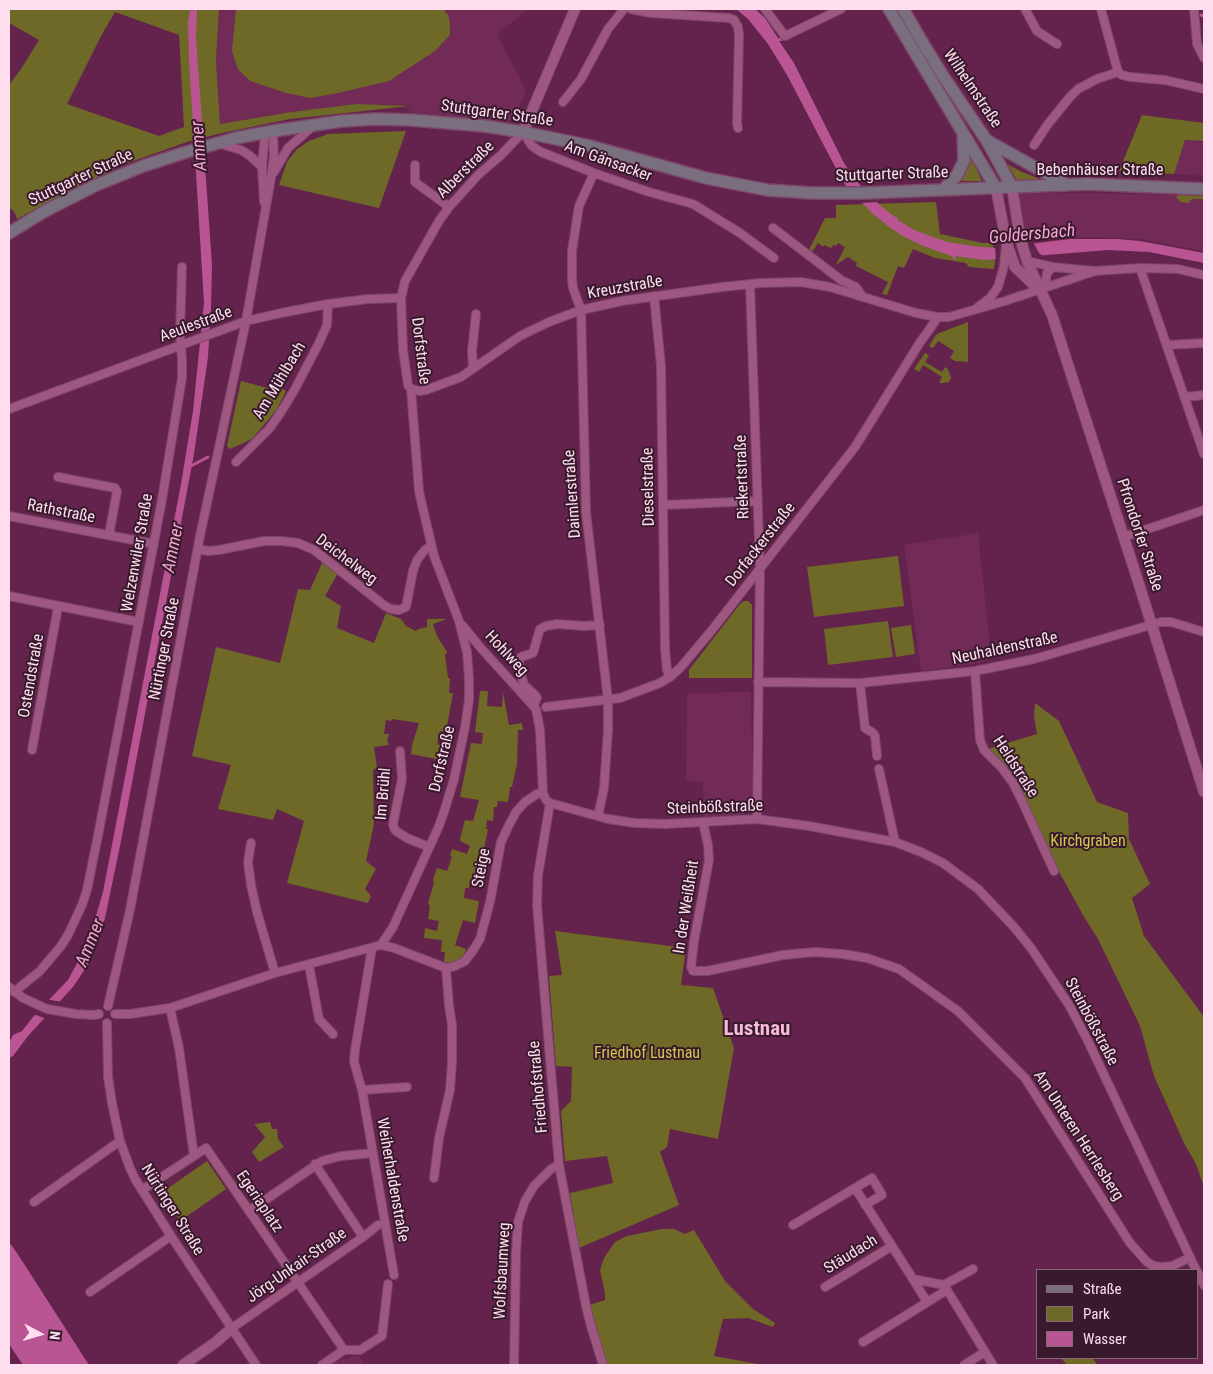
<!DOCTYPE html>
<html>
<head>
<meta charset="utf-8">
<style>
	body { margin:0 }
	#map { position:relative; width:1213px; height:1374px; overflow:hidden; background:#64234c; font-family:"Roboto Condensed",sans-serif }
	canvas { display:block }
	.frame { position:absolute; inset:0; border:10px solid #fdddee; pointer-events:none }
	.legend { position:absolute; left:1036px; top:1269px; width:162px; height:90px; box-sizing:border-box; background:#381a2c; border:1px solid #87687a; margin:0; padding:6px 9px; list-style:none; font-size:15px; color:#fdddee }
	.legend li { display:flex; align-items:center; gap:10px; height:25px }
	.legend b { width:25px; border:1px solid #87687a }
	.north { position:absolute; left:15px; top:1309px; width:50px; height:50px; -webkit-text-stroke:4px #381a2c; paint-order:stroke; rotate:96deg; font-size:14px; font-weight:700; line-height:20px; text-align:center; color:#fdddee }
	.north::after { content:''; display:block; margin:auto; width:18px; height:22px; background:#fdddee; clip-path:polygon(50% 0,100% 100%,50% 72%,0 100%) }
</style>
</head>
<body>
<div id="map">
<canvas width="1213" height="1374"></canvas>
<div class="frame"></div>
<ul class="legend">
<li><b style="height:6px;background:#796f7e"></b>Straße</li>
<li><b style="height:14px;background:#6e6926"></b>Park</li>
<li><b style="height:14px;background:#b95592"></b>Wasser</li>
</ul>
<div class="north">N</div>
</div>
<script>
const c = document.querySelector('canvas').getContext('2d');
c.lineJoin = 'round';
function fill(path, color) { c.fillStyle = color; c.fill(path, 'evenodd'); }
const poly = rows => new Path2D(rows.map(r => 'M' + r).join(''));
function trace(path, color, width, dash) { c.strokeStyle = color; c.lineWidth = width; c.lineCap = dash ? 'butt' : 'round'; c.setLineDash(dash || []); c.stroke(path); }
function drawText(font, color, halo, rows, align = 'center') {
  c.font = font + ' "Roboto Condensed",sans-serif'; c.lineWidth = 4; c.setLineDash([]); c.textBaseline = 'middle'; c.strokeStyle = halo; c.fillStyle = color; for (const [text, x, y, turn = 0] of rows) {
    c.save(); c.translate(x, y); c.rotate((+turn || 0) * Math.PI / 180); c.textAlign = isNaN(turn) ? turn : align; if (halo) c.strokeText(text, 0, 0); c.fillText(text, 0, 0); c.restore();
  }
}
fill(poly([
	[219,9,529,9,497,34,526,90,516,117,507,122,407,112,410,106,356,104,291,112,220,124,216,61],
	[1185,140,1204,142,1204,176,1174,174],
	[1019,192,1180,195,1204,196,1204,251,1139,239,1094,237,1025,239],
	[978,533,991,654,988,656,987,659,981,660,981,663,921,671,904,545],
	[751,692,753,813,704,819,703,782,686,781,687,693],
	[359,1355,364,1365,327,1365,330,1363]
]), '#722a57');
fill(poly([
	[9,9,219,9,216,61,220,124,291,112,356,104,410,106,290,119,222,133,187,142,122,165,48,202,17,219,14,211,9,208,9,85,21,69,39,40,9,23],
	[115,12,179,35,184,127,159,136,67,104,101,36],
	[236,9,439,9,444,10,448,15,450,23,450,35,435,51,389,81,338,93,310,98,286,93,250,81,238,69,232,51],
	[406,131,379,208,279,185,287,162,297,149,309,141,328,134],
	[971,157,982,181,958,181,963,176,968,168],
	[1007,164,1022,172,1047,182,1018,182],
	[1180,195,1204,196,1204,199,1192,199,1189,203,1181,202,1176,197],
	[936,202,940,234,983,243,989,243,993,245,995,261,994,269,969,267,966,263,935,258,913,249,904,268,898,266,887,295,882,294,888,282,856,266,857,263,848,257,836,265,845,247,838,243,836,246,833,245,831,248,824,245,823,247,818,243,812,252,809,250,825,218,836,218,836,205],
	[968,322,968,362,955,361,950,358,954,351,938,341,933,348,929,346,936,335,939,333],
	[925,353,929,355,925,362,942,372,945,367,948,369,951,378,949,382,943,383,939,383,942,377,923,365,919,372,914,369],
	[241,381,271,389,281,388,286,391,277,409,253,438,242,444,229,449,227,446],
	[898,556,904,606,814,617,807,567],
	[323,561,338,573,325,596,341,606,337,628,374,643,386,613,401,619,406,626,416,631,418,629,427,627,427,619,447,619,433,624,437,636,447,652,445,655,448,678,450,678,449,693,453,693,446,732,440,731,437,744,443,746,441,760,411,754,412,745,419,723,392,719,391,721,386,720,384,734,389,734,387,741,389,745,374,747,377,768,373,770,374,824,366,861,376,869,365,889,371,896,368,903,287,883,304,821,277,809,273,820,218,809,231,765,192,756,216,647,280,663,298,589,310,590],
	[744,601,748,601,752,605,752,678,689,678,689,670,740,604],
	[888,621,893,657,828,665,824,629],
	[911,625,915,654,896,657,891,628],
	[480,691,488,691,487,706,502,707,503,692,509,725,522,723,523,730,518,730,517,764,512,787,510,787,508,802,498,801,497,807,494,807,493,821,487,820,486,829,488,829,483,853,480,853,476,881,470,880,469,888,465,888,464,898,479,901,475,923,463,920,455,945,466,949,464,955,459,960,452,962,444,962,445,952,441,952,442,940,424,938,425,928,437,931,439,921,428,919,430,906,428,903,434,883,433,880,437,868,447,871,452,857,450,855,452,849,467,854,470,846,460,841,460,839,465,820,473,821,479,800,460,797,471,743,482,744,483,733,475,732],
	[1035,703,1059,721,1097,802,1128,813,1129,839,1150,884,1132,898,1144,936,1204,1017,1204,1187,1196,1164,1184,1143,1154,1076,1140,1026,1098,939,1083,915,1058,870,1052,864,1021,799,984,750,1037,734,1034,716],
	[555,931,686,948,681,985,713,988,734,1048,718,1139,670,1129,667,1147,660,1152,679,1205,579,1248,570,1193,613,1183,607,1156,565,1161,561,1111,571,1101,572,1067,556,1066,549,976,562,975],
	[270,1122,272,1129,277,1129,278,1139,284,1147,259,1162,252,1152,265,1137,254,1124],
	[207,1161,226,1189,180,1221,161,1193],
	[662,1229,674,1229,685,1234,694,1230,725,1281,753,1309,775,1323,773,1327,748,1318,723,1319,714,1356,763,1365,603,1365,586,1306,605,1300,605,1293,600,1270,604,1258,615,1242,627,1236],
	[1061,1358,1092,1358,1098,1365,1067,1365]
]), '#6e6926');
fill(poly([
	[1142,115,1204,123,1204,141,1185,140,1174,174,1119,171]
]), '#6e6925');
fill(poly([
	[190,9,197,9,196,37,212,265,211,309,208,357,194,454,121,841,105,918,87,966,73,987,28,1036,13,1056,9,1058,9,1043,13,1035,22,1031,37,1012,68,980,88,943,103,892,181,484,193,411,204,303,189,60,188,23],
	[736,9,755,9,765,18,778,38,782,38,782,41,779,41,794,63,844,163,858,183,882,207,895,217,897,217,898,220,914,230,947,242,980,247,983,246,983,247,995,248,1070,239,1117,239,1140,241,1204,253,1204,263,1149,252,1108,250,985,260,955,256,956,259,954,260,952,256,923,246,901,235,888,226,873,214,846,186,832,161,787,75,768,44,748,19],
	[9,1242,17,1253,89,1365,23,1365,9,1344]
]), '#b95592');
fill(poly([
	[844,186,865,186,880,202,858,203],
	[1032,240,1039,253,1044,257,996,262,995,246],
	[46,999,62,1002,47,1019,33,1014]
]), '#64234c');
trace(poly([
	[1201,15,1204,16],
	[189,467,208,457]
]), '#b95592', 3);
const minor = poly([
	[631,9,651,13,729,18,734,20,738,27,739,36,737,124,738,128],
	[765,9,785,36,841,9],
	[1025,9,1037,31,1057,44],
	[1101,9,1118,72],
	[1194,9,1197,44,1204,58],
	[563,102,581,79,608,29,624,9],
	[221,144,241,150,249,155,262,167],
	[1034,145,1048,124,1070,97,1078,89,1097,79,1118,72,1122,75,1130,77,1165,80,1204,89],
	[415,165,415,182,449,207],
	[274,172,288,148,313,126],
	[594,173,579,206,572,251,572,279,573,288,581,310,586,512,608,700,608,730,604,788,598,816],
	[264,202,262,167,265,133],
	[773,228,841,280,856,287,863,297],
	[1027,261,1053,267,1083,270,1095,271,1140,268,1178,269,1204,275],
	[1140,268,1204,454],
	[750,284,760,568,757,819],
	[1040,290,1046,280,1047,273,1053,267],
	[654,296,661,366,665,649,667,670,670,677],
	[978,307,990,298,998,287,1004,266,1006,245],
	[1168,345,1204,343],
	[473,369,472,351,476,314],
	[411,389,420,391,426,390,461,377,520,336,549,322,581,310,622,301,722,287,761,283,801,282,830,287,916,313,938,317,949,317,1005,301,1095,271],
	[1184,397,1204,395],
	[9,409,246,321,281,313,328,304,368,299,401,298],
	[236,462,269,429,281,412,295,389,319,343,327,325,328,304],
	[58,477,115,488,117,491,109,535],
	[664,505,758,501],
	[9,516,154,544],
	[1124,537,1204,510],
	[198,549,208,551,219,550,264,541,281,541,298,543,314,550,385,606,391,609,399,610,406,607,413,571,417,560,425,550,431,546],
	[9,596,139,622],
	[462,625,480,647,536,709,540,730,543,793,546,800,550,803,608,819,635,823,665,824,757,819,809,826,895,842,921,852,943,863,978,889,1014,927,1031,948,1069,1005,1088,1041,1196,1270],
	[975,671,980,740,984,750,1002,768,1013,783,1021,799,1054,871],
	[758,682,860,683,975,671,1034,659,1161,622,1171,622,1204,632],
	[860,683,865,728,873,733,875,736,877,756],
	[534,705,537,698,536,696,524,685,521,674,519,661,521,657,533,653,540,629,546,626,557,624,584,626,600,625],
	[546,707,620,698,660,683,670,677,681,667,712,630,855,447,919,344,938,317],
	[32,750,58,607],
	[400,751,402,779,393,824,394,828,396,831,407,838,429,847],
	[879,769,895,842],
	[550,803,538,875,537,905,559,1165,586,1306,591,1326,603,1365],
	[703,822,708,845,709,860,694,941,691,967,693,971,707,971,783,955,815,952,842,954,867,958,899,969,958,1011,1025,1078,1130,1243,1147,1262,1154,1266,1162,1267,1172,1266,1189,1258],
	[97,841,161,505,182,378,182,359,180,335,182,267],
	[251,843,248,862,251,885,257,912,275,973],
	[381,945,394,948,446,968,455,966,465,961,474,949,480,939,490,902,501,842,509,825,516,812,525,802,537,794,543,793],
	[372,948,355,1050,354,1062,362,1090,394,1275],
	[309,965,319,1019,333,1034],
	[9,987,23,998,47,1009,76,1014,94,1015,99,1014],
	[14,992,40,971,61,946,68,935,82,905,87,890,96,845],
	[108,1006,130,910,200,536,246,321,271,178,274,156,273,131],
	[115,1014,130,1014,170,1008,275,973,381,945,393,927,439,826,445,809,454,779,465,727,469,700,469,678,467,652,459,621,434,556,423,509,419,491,411,389,408,385,403,350,401,298,405,281,439,221,449,207,478,175,501,155,523,132,532,146,541,152,594,173,649,192,693,204,740,233,774,258],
	[107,1023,108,1077,112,1103,120,1141,130,1168,135,1179,171,1236,256,1365],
	[362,1090,407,1087],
	[194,1156,206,1148,344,1350],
	[315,1164,363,1237],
	[434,1178,439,1138,450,1090,452,1062,452,1025,449,1006,446,968],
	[855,1188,872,1178,882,1195,865,1205],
	[142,1190,194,1156,179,1048,170,1008],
	[34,1202,120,1141],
	[249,1211,322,1161,341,1156,373,1153],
	[793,1225,855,1188,913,1279,927,1302],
	[1197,1271,1204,1285],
	[913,1279,944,1285,993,1365],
	[944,1285,973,1269],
	[825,1287,892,1246],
	[90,1292,171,1236],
	[232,1328,363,1237,378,1225],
	[863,1342,947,1290],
	[322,1365,344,1350,360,1350,382,1336,388,1284],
	[514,1365,516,1254,518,1222,525,1201,534,1186,551,1169,559,1165],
	[964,1365,985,1352]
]);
const tertiary = poly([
	[523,132,575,9],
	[1012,187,1020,238,1027,261,1052,315,1137,578,1204,792],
	[996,188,1006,241,1015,267,1035,286],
	[183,1365,216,1342,232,1328]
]);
const secondary = poly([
	[889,9,996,188],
	[903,9,921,40,943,76,987,141,1012,187],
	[988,141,1067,185],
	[943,190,957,175,964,161,963,136],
	[9,233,45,211,94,186,143,166,183,153,236,138,273,131,342,121,377,119,412,120,484,126,523,132,590,146,706,178,767,190,812,193,865,193,1087,184,1204,189]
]);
trace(minor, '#7d466a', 10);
trace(tertiary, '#7d466a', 12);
trace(secondary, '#7d466a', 14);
trace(minor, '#9d5780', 8);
trace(tertiary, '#9d5780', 10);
trace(secondary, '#796f7e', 11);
drawText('16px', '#fdddee', '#381a2c', [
	["Wilhelmstraße",972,89,56],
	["Stuttgarter Straße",497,114,8],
	["Am Gänsacker",608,162,20],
	["Alberstraße",466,170,-45],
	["Bebenhäuser Straße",1100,171],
	["Stuttgarter Straße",892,175,-2],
	["Stuttgarter Straße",81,178,-25],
	["Kreuzstraße",625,288,-10],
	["Aeulestraße",196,325,-20],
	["Dorfstraße",420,351,83],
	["Am Mühlbach",280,381,-59],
	["Riekertstraße",743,477,-92],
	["Dieselstraße",649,487,-91],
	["Daimlerstraße",573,494,-94],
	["Rathstraße",61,512,11],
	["Pfrondorfer Straße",1139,535,72],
	["Dorfackerstraße",761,545,-52],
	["Welzenwiler Straße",138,553,-80],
	["Deichelweg",346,560,37],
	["Nürtinger Straße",165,649,-79],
	["Neuhaldenstraße",1005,649,-12],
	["Hohlweg",506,654,47],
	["Ostendstraße",32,676,-80],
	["Dorfstraße",443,759,-77],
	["Heldstraße",1015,767,57],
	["Im Brühl",384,794,-85],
	["Steinbößstraße",715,808,-2],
	["Steige",482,868,-79],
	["In der Weißheit",687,907,-81],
	["Steinbößstraße",1091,1022,62],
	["Friedhofstraße",539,1087,-95],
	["Am Unteren Herrlesberg",1078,1136,57],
	["Weiherhaldenstraße",392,1180,80],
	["Egeriaplatz",259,1202,56],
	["Nürtinger Straße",172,1210,58],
	["Stäudach",851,1255,-32],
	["Jörg-Unkair-Straße",297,1266,-35],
	["Wolfsbaumweg",503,1271,-87]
]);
drawText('16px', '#d1c84e', '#381a2c', [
	["Kirchgraben",1088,842],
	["Friedhof Lustnau",647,1054]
]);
drawText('italic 18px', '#f4a6d2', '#381a2c', [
	["Ammer",200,146,-94],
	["Goldersbach",1032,235,-5],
	["Ammer",174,548,-79],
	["Ammer",91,943,-68]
]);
drawText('bold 21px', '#f7b8da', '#381a2c', [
	["Lustnau",757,1030]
]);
</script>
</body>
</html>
